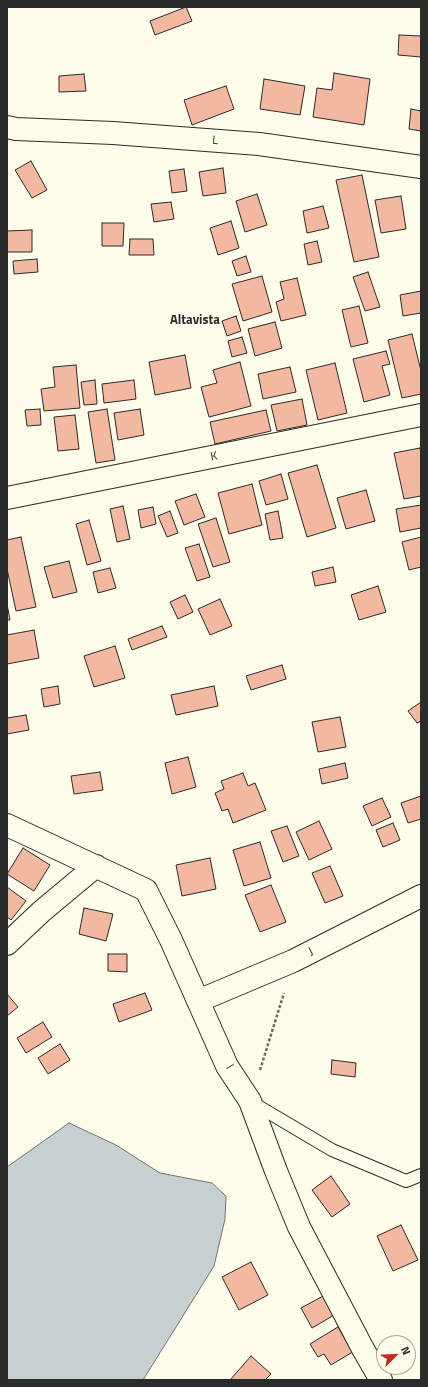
<!DOCTYPE html>
<html>
<head>
<meta charset="utf-8">
<style>
	body { margin:0 }
	#map { position:relative; width:428px; height:1387px; overflow:hidden; background:#fdfbea; font-family:"Titillium Web",sans-serif }
	canvas { display:block }
	.frame { position:absolute; inset:0; border:8px solid #2b2b2b; pointer-events:none }
	.north { position:absolute; left:376px; top:1335px; width:40px; height:40px; box-sizing:border-box; background:#fdfbea; border:1px solid #a9a89e; border-radius:50%; rotate:66deg; font-size:11px; font-weight:700; line-height:16px; text-align:center; color:#2b2b2b }
	.north::after { content:''; display:block; margin:auto; width:14px; height:18px; background:#c62828; clip-path:polygon(50% 0,100% 100%,50% 72%,0 100%) }
</style>
</head>
<body>
<div id="map">
<canvas width="428" height="1387"></canvas>
<div class="frame"></div>
<div class="north">N</div>
</div>
<script>
const c = document.querySelector('canvas').getContext('2d');
c.lineJoin = 'round';
function fill(path, color) { c.fillStyle = color; c.fill(path, 'evenodd'); }
const poly = rows => new Path2D(rows.map(r => 'M' + r).join(''));
function trace(path, color, width, dash) { c.strokeStyle = color; c.lineWidth = width; c.lineCap = dash ? 'butt' : 'round'; c.setLineDash(dash || []); c.stroke(path); }
function drawText(font, color, halo, rows, align = 'center') {
  c.font = font + ' "Titillium Web",sans-serif'; c.lineWidth = 3; c.setLineDash([]); c.textBaseline = 'middle'; c.strokeStyle = halo; c.fillStyle = color; for (const [text, x, y, turn = 0] of rows) {
    c.save(); c.translate(x, y); c.rotate((+turn || 0) * Math.PI / 180); c.textAlign = isNaN(turn) ? turn : align; if (halo) c.strokeText(text, 0, 0); c.fillText(text, 0, 0); c.restore();
  }
}
const water = poly([
	[69,1123,116,1145,160,1173,212,1183,226,1196,225,1219,214,1266,143,1380,7,1380,7,1167,69,1123]
]);
fill(water, '#c7d0d0');
trace(water, '#74746e', 1);
const building = poly([
	[186,7,192,21,155,35,150,21,186,7],
	[399,35,421,36,421,57,398,55,399,35],
	[334,73,370,79,364,125,313,117,317,88,332,90,334,73],
	[84,74,86,91,59,92,59,76,84,74],
	[264,79,305,86,300,115,260,109,264,79],
	[226,86,234,109,192,125,184,100,226,86],
	[411,109,421,111,421,131,409,129,411,109],
	[31,161,47,190,32,198,15,170,31,161],
	[223,168,226,193,203,196,199,172,223,168],
	[184,169,187,191,172,193,169,171,184,169],
	[362,175,379,257,354,262,336,180,362,175],
	[257,194,267,225,245,232,236,201,257,194],
	[401,196,406,229,381,233,375,200,401,196],
	[171,202,174,219,154,222,151,204,171,202],
	[323,206,329,228,307,233,303,211,323,206],
	[231,221,239,248,218,255,210,228,231,221],
	[102,223,124,223,123,246,102,246,102,223],
	[32,230,32,252,7,252,7,231,32,230],
	[130,239,153,239,154,255,129,255,130,239],
	[317,241,322,262,308,265,304,244,317,241],
	[246,256,251,272,237,276,232,261,246,256],
	[37,259,38,272,14,274,13,261,37,259],
	[368,272,380,307,365,311,353,277,368,272],
	[262,276,272,312,243,321,232,284,262,276],
	[297,278,306,315,281,321,276,302,284,299,280,282,297,278],
	[421,291,421,313,403,316,400,295,421,291],
	[359,306,368,343,351,347,342,310,359,306],
	[236,316,241,331,227,336,222,321,236,316],
	[275,322,282,348,255,356,248,329,275,322],
	[412,334,421,371,421,394,402,398,388,340,412,334],
	[242,337,247,353,232,357,228,341,242,337],
	[386,351,390,364,382,366,390,395,364,402,353,359,386,351],
	[185,355,191,388,155,395,149,362,185,355],
	[240,362,251,406,209,417,201,387,217,383,213,370,240,362],
	[335,363,347,413,318,420,306,370,335,363],
	[76,365,80,408,44,411,41,389,55,387,53,367,76,365],
	[290,367,296,392,263,399,258,374,290,367],
	[95,380,97,404,84,405,81,382,95,380],
	[134,380,136,399,104,403,102,384,134,380],
	[302,399,307,425,277,431,271,405,302,399],
	[40,409,41,425,27,426,25,410,40,409],
	[107,409,115,460,96,463,88,412,107,409],
	[140,409,144,435,118,440,114,413,140,409],
	[266,410,271,431,215,444,210,422,266,410],
	[75,415,79,449,58,451,54,417,75,415],
	[420,448,421,454,421,496,404,499,394,453,420,448],
	[317,465,336,528,307,537,288,473,317,465],
	[281,474,288,499,266,505,259,481,281,474],
	[252,484,262,525,229,534,218,493,252,484],
	[366,490,375,521,346,529,337,498,366,490],
	[196,494,205,517,184,525,175,501,196,494],
	[421,505,421,528,400,532,396,509,421,505],
	[123,506,130,539,117,542,110,509,123,506],
	[153,507,156,524,141,528,138,510,153,507],
	[170,511,178,533,167,537,158,516,170,511],
	[278,511,283,538,270,540,265,514,278,511],
	[216,518,230,562,213,567,198,524,216,518],
	[89,520,101,561,87,565,76,524,89,520],
	[21,537,36,607,16,611,7,569,7,540,21,537],
	[421,537,421,567,409,570,402,542,421,537],
	[199,544,210,577,197,581,185,548,199,544],
	[69,561,77,592,53,598,44,567,69,561],
	[333,567,336,582,315,586,312,572,333,567],
	[110,568,116,588,98,593,93,572,110,568],
	[378,586,386,612,359,620,351,595,378,586],
	[185,595,193,612,178,619,170,602,185,595],
	[220,599,232,626,210,635,198,609,220,599],
	[7,604,10,620,7,620,7,604],
	[162,626,167,637,132,650,128,639,162,626],
	[34,630,39,658,7,664,7,635,34,630],
	[115,646,125,678,94,687,84,656,115,646],
	[282,665,286,679,251,690,246,676,282,665],
	[58,686,60,704,44,707,41,689,58,686],
	[214,686,218,706,176,715,171,695,214,686],
	[421,702,421,721,417,723,408,711,421,702],
	[26,715,29,730,7,734,7,718,26,715],
	[340,717,346,747,318,752,312,722,340,717],
	[188,757,196,787,172,794,165,763,188,757],
	[345,763,348,778,322,784,319,769,345,763],
	[100,772,103,790,74,794,71,776,100,772],
	[243,773,248,786,255,783,266,810,233,823,228,809,222,811,215,793,224,789,221,781,243,773],
	[421,796,421,819,408,823,401,803,421,796],
	[382,798,391,817,372,826,363,806,382,798],
	[319,821,332,849,309,860,296,832,319,821],
	[393,823,400,840,383,847,376,830,393,823],
	[287,826,299,856,283,862,271,831,287,826],
	[260,842,271,878,244,886,233,850,260,842],
	[23,848,50,865,34,891,7,874,23,848],
	[210,858,216,889,182,896,176,865,210,858],
	[330,866,343,896,325,903,312,873,330,866],
	[271,885,286,922,260,932,245,895,271,885],
	[7,887,26,901,11,920,7,917,7,887],
	[84,908,113,914,106,941,79,934,84,908],
	[108,954,127,954,127,972,108,971,108,954],
	[145,993,152,1010,119,1022,113,1004,145,993],
	[7,994,18,1007,7,1016,7,994],
	[43,1022,52,1037,26,1053,17,1038,43,1022],
	[60,1044,70,1060,48,1074,38,1058,60,1044],
	[332,1060,356,1063,355,1077,331,1074,332,1060],
	[331,1176,350,1204,332,1217,312,1190,331,1176],
	[401,1225,418,1260,393,1271,377,1236,401,1225],
	[251,1262,268,1295,239,1310,222,1277,251,1262],
	[325,1295,336,1314,312,1328,301,1308,325,1295],
	[338,1327,346,1341,350,1339,356,1350,331,1365,324,1354,318,1357,310,1344,338,1327],
	[251,1356,271,1374,265,1380,230,1380,251,1356]
]);
fill(building, '#f2b8a0');
trace(building, '#2b2b2b', 1);
const service = poly([
	[251,1102,332,1150,406,1181,421,1175]
]);
const minor = poly([
	[7,127,16,129,113,133,259,144,421,167],
	[7,498,421,415],
	[7,825,146,890,171,940,227,1066,250,1101,276,1171,299,1227,363,1349,381,1380],
	[7,944,42,911,96,866],
	[198,1001,293,961,421,896]
]);
trace(service, '#2b2b2b', 14);
trace(minor, '#2b2b2b', 24);
trace(poly([
	[260,1070,284,993]
]), '#6a6964', 2.5, [3, 2]);
trace(service, '#fdfbea', 12);
trace(minor, '#fdfbea', 22);
drawText('12px', '#2b2b2b', '#fdfbea', [
	["L",215,141,4],
	["K",214,457,-11],
	["J",311,952,-27],
	["I",229,1067,60]
]);
drawText('bold 13px', '#2b2b2b', '#fdfbea', [
	["Altavista",195,321]
]);
</script>
</body>
</html>
